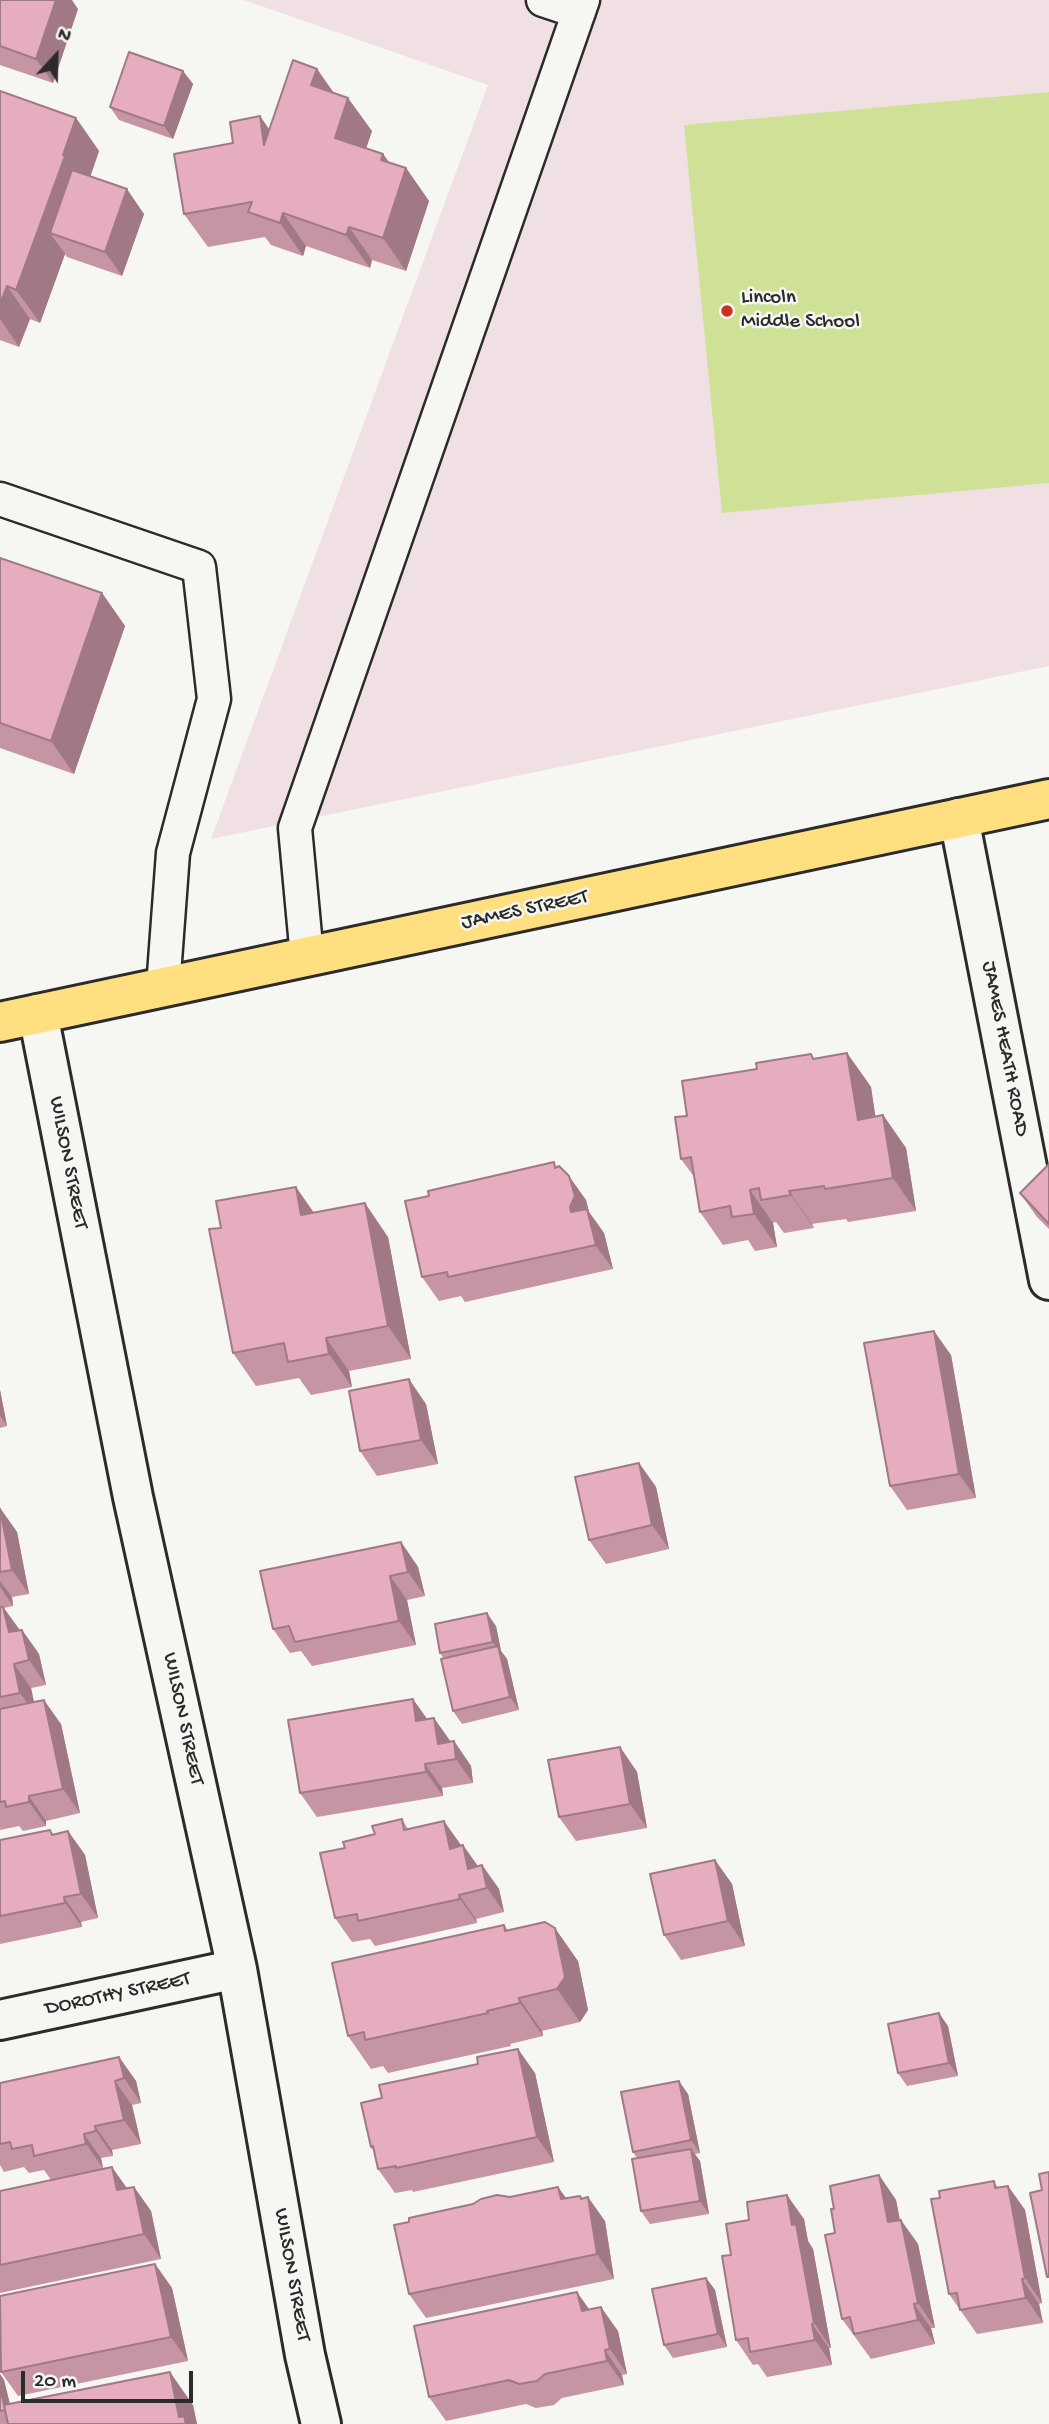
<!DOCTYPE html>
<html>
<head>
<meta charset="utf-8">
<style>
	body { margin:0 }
	#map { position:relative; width:1049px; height:2424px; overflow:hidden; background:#f6f6f2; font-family:"Gochi Hand",sans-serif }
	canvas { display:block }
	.north { position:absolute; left:21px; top:21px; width:70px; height:70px; -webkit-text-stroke:5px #f6f6f2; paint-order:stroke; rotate:22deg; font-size:19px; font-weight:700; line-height:28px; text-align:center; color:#2b2b2b }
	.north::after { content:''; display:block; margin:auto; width:24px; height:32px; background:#2b2b2b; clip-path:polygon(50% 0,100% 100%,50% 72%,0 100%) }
	.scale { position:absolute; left:21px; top:2371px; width:172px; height:32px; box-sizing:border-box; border:4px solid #2b2b2b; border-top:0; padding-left:9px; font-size:21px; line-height:24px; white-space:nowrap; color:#2b2b2b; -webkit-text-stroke:5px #f6f6f2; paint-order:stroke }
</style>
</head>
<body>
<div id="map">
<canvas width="1049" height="2424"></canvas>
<div class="north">N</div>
<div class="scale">20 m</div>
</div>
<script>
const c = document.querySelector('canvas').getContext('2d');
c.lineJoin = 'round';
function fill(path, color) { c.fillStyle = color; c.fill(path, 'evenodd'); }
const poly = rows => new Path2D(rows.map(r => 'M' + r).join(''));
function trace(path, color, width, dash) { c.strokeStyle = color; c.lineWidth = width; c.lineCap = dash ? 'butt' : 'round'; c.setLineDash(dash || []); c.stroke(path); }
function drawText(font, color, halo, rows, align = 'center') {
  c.font = font + ' "Gochi Hand",sans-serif'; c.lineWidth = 5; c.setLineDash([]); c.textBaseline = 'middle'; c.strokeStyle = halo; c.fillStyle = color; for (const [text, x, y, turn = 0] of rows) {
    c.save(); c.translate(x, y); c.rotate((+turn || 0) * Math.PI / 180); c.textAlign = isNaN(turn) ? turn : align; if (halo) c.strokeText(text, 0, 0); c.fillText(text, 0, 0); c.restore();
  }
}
fill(poly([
	[244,0,1049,0,1049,666,211,839,488,85]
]), '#f1e0e3');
fill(poly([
	[1049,92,1049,483,722,513,684,125]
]), '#cfe196');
const lane = poly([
	[543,0,579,12],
	[0,499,199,567,214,699,173,853,163,988],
	[307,957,295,828,583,0]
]);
const street = poly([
	[959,818,1049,1280],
	[38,1014,133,1497,237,1969,305,2355,321,2424],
	[0,2020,237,1969]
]);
const primary = poly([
	[0,1022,1049,799]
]);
trace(lane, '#2b2b2b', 37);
trace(street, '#2b2b2b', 44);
trace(primary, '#2b2b2b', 44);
trace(lane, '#f6f6f2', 32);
trace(street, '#f6f6f2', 38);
trace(primary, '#ffdf80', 38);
fill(poly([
	[0,0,78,9,53,83,0,65],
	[317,69,334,93,372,131,366,149,383,154,389,162,406,168,429,201,406,271,372,260,370,268,306,246,303,256,271,245,265,237,208,247,184,214,233,143,269,130],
	[183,71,193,84,173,139,119,120,110,107],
	[0,91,76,118,99,151,90,177,144,214,122,276,67,257,65,254,40,323,30,319,19,347,0,340],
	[0,558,102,593,125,626,74,774,0,748],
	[847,1053,871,1087,875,1117,883,1115,906,1148,916,1211,848,1222,846,1219,812,1224,814,1228,784,1233,776,1222,773,1223,777,1247,755,1251,748,1240,723,1245,700,1212,695,1178,681,1159,687,1116,815,1059],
	[1049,1164,1049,1229,1037,1217,1020,1193],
	[557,1167,586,1200,589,1212,604,1233,613,1269,465,1302,461,1296,439,1301,422,1277,429,1196],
	[314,1213,388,1237,411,1359,349,1371,352,1387,311,1395,299,1378,256,1386,233,1353],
	[951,1355,976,1498,907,1510,890,1486],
	[0,1390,7,1426,0,1428],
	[426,1404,438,1464,377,1476,360,1451],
	[639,1463,656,1487,669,1549,606,1564,589,1540],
	[0,1508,17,1532,29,1594,12,1597,13,1606,4,1608,20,1630,22,1630,39,1654,46,1685,31,1688,34,1702,61,1724,80,1813,46,1821,46,1826,23,1831,19,1826,0,1830],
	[401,1542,418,1567,425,1596,407,1600,416,1645,312,1666,301,1651,290,1653,273,1629],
	[496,1626,501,1651,507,1659,519,1710,462,1724,453,1711,444,1659,440,1653],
	[427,1719,451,1742,454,1741,471,1766,473,1783,442,1788,443,1796,317,1817,300,1793],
	[620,1747,637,1772,647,1828,576,1841,559,1817],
	[402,1819,408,1829,461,1846,478,1866,482,1865,499,1889,504,1912,476,1919,477,1923,375,1946,370,1939,352,1942,335,1918,345,1848,375,1834],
	[50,1830,53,1834,68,1831,85,1855,98,1918,81,1922,82,1927,0,1944,0,1840],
	[715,1860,732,1884,745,1946,681,1960,664,1935],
	[504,1925,508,1930,578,1961,588,2010,580,2022,542,2031,543,2036,510,2044,511,2046,388,2073,383,2066,371,2069,348,2036],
	[948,2026,958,2076,907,2086,898,2073],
	[119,2057,136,2081,141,2103,132,2105,141,2144,112,2150,113,2156,101,2158,103,2168,127,2188,134,2187,151,2211,161,2259,0,2293,0,2191,51,2180,44,2170,29,2173,24,2167,4,2172,0,2165,0,2083],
	[535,2073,554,2162,413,2192,412,2190,395,2193,378,2169,375,2153,371,2147],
	[688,2094,700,2153,695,2154,700,2161,709,2214,650,2224,641,2211,637,2158,633,2152],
	[879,2175,896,2200,900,2220,918,2244,935,2328,931,2328,935,2344,871,2359,842,2319,835,2233,834,2209],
	[994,2181,998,2188,1008,2186,1025,2210,1042,2303,1039,2304,1043,2323,977,2334,949,2294,940,2198],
	[558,2187,566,2198,580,2196,605,2221,614,2279,426,2318,409,2294,510,2197],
	[804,2219,808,2241,813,2249,831,2348,829,2348,832,2365,767,2377,758,2364,753,2365,736,2340,731,2255],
	[155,2264,172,2288,188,2361,18,2396,1,2372],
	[706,2278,715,2290,727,2347,673,2358,664,2345],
	[589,2309,618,2331,627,2374,622,2375,624,2385,562,2398,554,2405,536,2408,526,2404,446,2421,429,2397],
	[0,2374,4,2380,10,2404,193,2405,197,2424,0,2424]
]), '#c695a4');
fill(poly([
	[56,0,72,0,78,9,53,83,36,59],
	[317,69,340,102,311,85],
	[183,71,193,84,173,139,164,126],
	[348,98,372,131,358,171,335,138],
	[260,116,283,149,264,145],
	[76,118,99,151,87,186,50,233,65,254,40,323,16,290],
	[383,154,402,181,406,168,429,201,406,271,383,238,381,160],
	[127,189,144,214,122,276,105,252],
	[283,213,306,246,303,256,280,223],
	[349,227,372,260,370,268,346,235],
	[7,286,30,319,19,347,0,319,0,304],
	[102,593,125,626,74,774,51,741],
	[847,1053,871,1087,881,1153,858,1120],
	[883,1115,906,1148,916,1211,893,1178],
	[569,1176,586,1200,589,1212,604,1233,613,1269,571,1212],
	[296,1187,319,1220,301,1215],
	[750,1190,773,1223,777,1247,754,1214],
	[789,1191,812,1224,814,1228,791,1195],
	[365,1203,388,1237,411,1359,388,1326],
	[934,1331,951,1355,976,1498,959,1474],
	[326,1338,349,1371,352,1387,329,1354],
	[409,1379,426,1404,438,1464,421,1440],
	[0,1390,7,1426,0,1416],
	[639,1463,656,1487,669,1549,652,1525],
	[0,1508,17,1532,29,1594,12,1570],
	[401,1542,418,1567,425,1596,408,1572],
	[390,1576,407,1600,416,1645,399,1621],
	[0,1581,12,1597,13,1606,0,1587],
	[3,1607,20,1631,9,1632],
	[487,1613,496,1626,501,1651,507,1659,519,1710,510,1697,499,1651,493,1642],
	[22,1630,39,1654,46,1685,29,1660],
	[14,1664,31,1688,37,1717,20,1693],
	[413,1699,430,1723,416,1721],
	[44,1700,61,1724,80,1813,63,1789],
	[434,1718,451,1742,438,1744],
	[454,1741,471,1766,473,1783,456,1759],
	[620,1747,637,1772,647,1828,630,1804],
	[425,1764,442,1788,443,1796,426,1772],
	[29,1796,46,1821,46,1826,29,1802],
	[444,1821,461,1845,467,1873,450,1849],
	[68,1831,85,1855,98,1918,81,1894],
	[463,1845,480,1869,468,1869],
	[715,1860,732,1884,745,1946,728,1921],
	[482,1865,499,1889,504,1912,487,1888],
	[459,1895,476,1919,477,1923,460,1899],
	[64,1897,81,1922,82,1927,65,1903],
	[555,1928,578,1961,588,2010,580,2022,557,1989],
	[519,1998,542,2031,543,2036,520,2003],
	[939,2013,948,2026,958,2076,949,2063],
	[518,2049,535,2073,554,2162,537,2137],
	[119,2057,136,2081,141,2103,124,2078],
	[115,2081,132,2105,141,2144,124,2120],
	[679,2081,688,2094,700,2153,691,2140],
	[95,2126,112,2150,113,2156,96,2131],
	[84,2134,101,2158,103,2168,86,2144],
	[691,2149,700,2161,709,2214,700,2201],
	[112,2167,129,2191,117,2190],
	[879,2175,896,2200,905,2247,888,2222],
	[1008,2186,1025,2210,1042,2303,1025,2278],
	[134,2187,151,2211,161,2259,144,2234],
	[558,2187,575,2211,561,2199],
	[787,2195,804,2219,808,2241,813,2249,831,2348,814,2323,792,2225],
	[580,2196,590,2210,588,2197,605,2221,614,2279,597,2254],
	[901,2220,918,2244,935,2328,918,2303],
	[155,2264,172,2288,188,2361,171,2337],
	[706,2278,715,2290,727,2347,718,2334],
	[1022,2279,1039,2304,1043,2323,1026,2298],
	[577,2292,594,2316,582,2311],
	[914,2304,931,2328,935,2344,918,2320],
	[601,2307,618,2331,627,2374,610,2349],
	[812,2324,829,2348,832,2365,815,2340],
	[605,2350,622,2375,624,2385,607,2361],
	[170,2372,193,2405,197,2424,184,2424,179,2417],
	[0,2374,4,2380,14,2422,5,2410,0,2387]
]), '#a17986');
const building = poly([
	[0,0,56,0,36,59,0,46,0,0],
	[129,52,183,71,164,126,110,107,129,52],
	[293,60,317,69,311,85,348,98,335,138,383,154,381,160,406,168,383,238,349,227,346,235,283,213,280,223,248,212,252,202,184,214,174,154,233,143,230,122,260,116,264,145,293,60],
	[0,91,76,118,63,155,65,156,16,290,7,286,0,304,0,91],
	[72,170,127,189,105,252,50,233,72,170],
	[0,558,102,593,51,741,0,723,0,558],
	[847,1053,858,1120,883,1115,893,1178,825,1189,824,1186,789,1191,791,1195,761,1200,759,1188,750,1190,754,1214,732,1217,730,1206,700,1212,691,1157,681,1159,675,1117,687,1116,682,1081,757,1069,756,1063,811,1054,813,1059,847,1053],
	[554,1162,555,1168,559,1166,569,1176,575,1196,570,1207,571,1212,587,1209,596,1245,448,1277,447,1272,422,1277,405,1201,429,1196,428,1191,554,1162],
	[1049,1164,1049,1224,1020,1193,1049,1164],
	[296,1187,301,1215,365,1203,388,1326,326,1338,329,1354,288,1362,284,1343,233,1353,209,1229,221,1228,216,1201,296,1187],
	[934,1331,959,1474,890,1486,864,1343,934,1331],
	[409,1379,421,1440,360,1451,349,1391,409,1379],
	[639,1463,652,1525,589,1540,575,1477,639,1463],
	[0,1509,12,1570,0,1572,0,1509],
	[401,1542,408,1572,390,1576,399,1621,295,1642,289,1626,273,1629,260,1571,401,1542],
	[0,1607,3,1607,9,1632,22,1630,29,1660,14,1664,20,1693,0,1697,0,1607],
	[487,1613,493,1642,440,1653,435,1624,487,1613],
	[498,1646,510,1697,453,1711,441,1659,498,1646],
	[413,1699,416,1721,434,1718,438,1744,454,1741,456,1759,425,1764,426,1772,300,1793,288,1720,413,1699],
	[44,1700,63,1789,29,1796,29,1802,6,1807,5,1801,0,1802,0,1709,44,1700],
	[620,1747,630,1804,559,1817,548,1760,620,1747],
	[402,1819,404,1830,444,1821,450,1849,463,1845,468,1869,482,1865,487,1888,459,1895,460,1899,358,1921,357,1914,335,1918,320,1853,345,1848,343,1842,375,1834,372,1826,402,1819],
	[50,1830,52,1835,68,1831,81,1894,64,1897,65,1903,0,1916,0,1840,50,1830],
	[715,1860,728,1921,664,1935,650,1874,715,1860],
	[545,1922,555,1928,565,1977,557,1989,519,1998,520,2003,487,2011,488,2013,365,2040,364,2032,348,2036,332,1963,504,1925,505,1931,545,1922],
	[939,2013,949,2063,898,2073,888,2024,939,2013],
	[518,2049,537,2137,396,2168,396,2166,378,2169,373,2146,371,2147,361,2103,382,2098,379,2085,478,2064,477,2057,518,2049],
	[119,2057,124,2078,115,2081,124,2120,95,2126,96,2131,84,2134,86,2144,34,2156,32,2145,12,2149,10,2142,0,2144,0,2083,119,2057],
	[679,2081,691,2140,633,2152,621,2092,679,2081],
	[691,2149,700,2201,641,2211,632,2159,691,2149],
	[112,2167,117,2190,134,2187,144,2234,0,2265,0,2191,112,2167],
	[1049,2172,1049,2277,1047,2277,1030,2193,1042,2190,1039,2174,1049,2172],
	[879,2175,888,2222,901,2220,918,2303,914,2304,918,2320,854,2334,850,2317,842,2319,825,2235,835,2233,831,2209,834,2209,830,2186,879,2175],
	[994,2181,995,2188,1008,2186,1025,2278,1022,2279,1026,2298,960,2310,957,2293,949,2294,931,2199,940,2198,939,2191,994,2181],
	[558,2187,561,2199,580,2196,581,2199,588,2197,597,2254,409,2294,394,2225,409,2222,409,2218,473,2204,481,2199,497,2195,510,2197,558,2187],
	[787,2195,792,2225,796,2224,814,2323,812,2324,815,2340,750,2352,748,2338,736,2340,722,2256,731,2255,726,2224,749,2220,747,2202,787,2195],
	[155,2264,171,2337,1,2372,0,2296,155,2264],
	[706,2278,718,2334,664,2345,652,2289,706,2278],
	[577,2292,582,2311,601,2307,610,2349,605,2350,607,2361,545,2374,537,2381,519,2384,509,2380,429,2397,414,2326,577,2292],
	[170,2372,179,2417,184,2416,186,2424,8,2424,4,2405,170,2372],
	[0,2387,5,2410,0,2411,0,2387]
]);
fill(building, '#e6adbf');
trace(building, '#a17986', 2);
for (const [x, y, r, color] of [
	[727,311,7,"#c8321e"]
]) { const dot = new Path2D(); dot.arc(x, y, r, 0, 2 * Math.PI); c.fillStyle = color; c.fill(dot); trace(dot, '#f6f6f2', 2.5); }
drawText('21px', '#2b2b2b', '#f6f6f2', [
	["Lincoln",741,299],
	["Middle School",741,323]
], 'left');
drawText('21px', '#2b2b2b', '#f6f6f2', [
	["JAMES STREET",525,911,-12],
	["JAMES HEATH ROAD",1004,1049,79],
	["WILSON STREET",67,1163,79],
	["WILSON STREET",182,1719,78],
	["DOROTHY STREET",118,1995,-12],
	["WILSON STREET",291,2275,80]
]);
</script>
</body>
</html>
